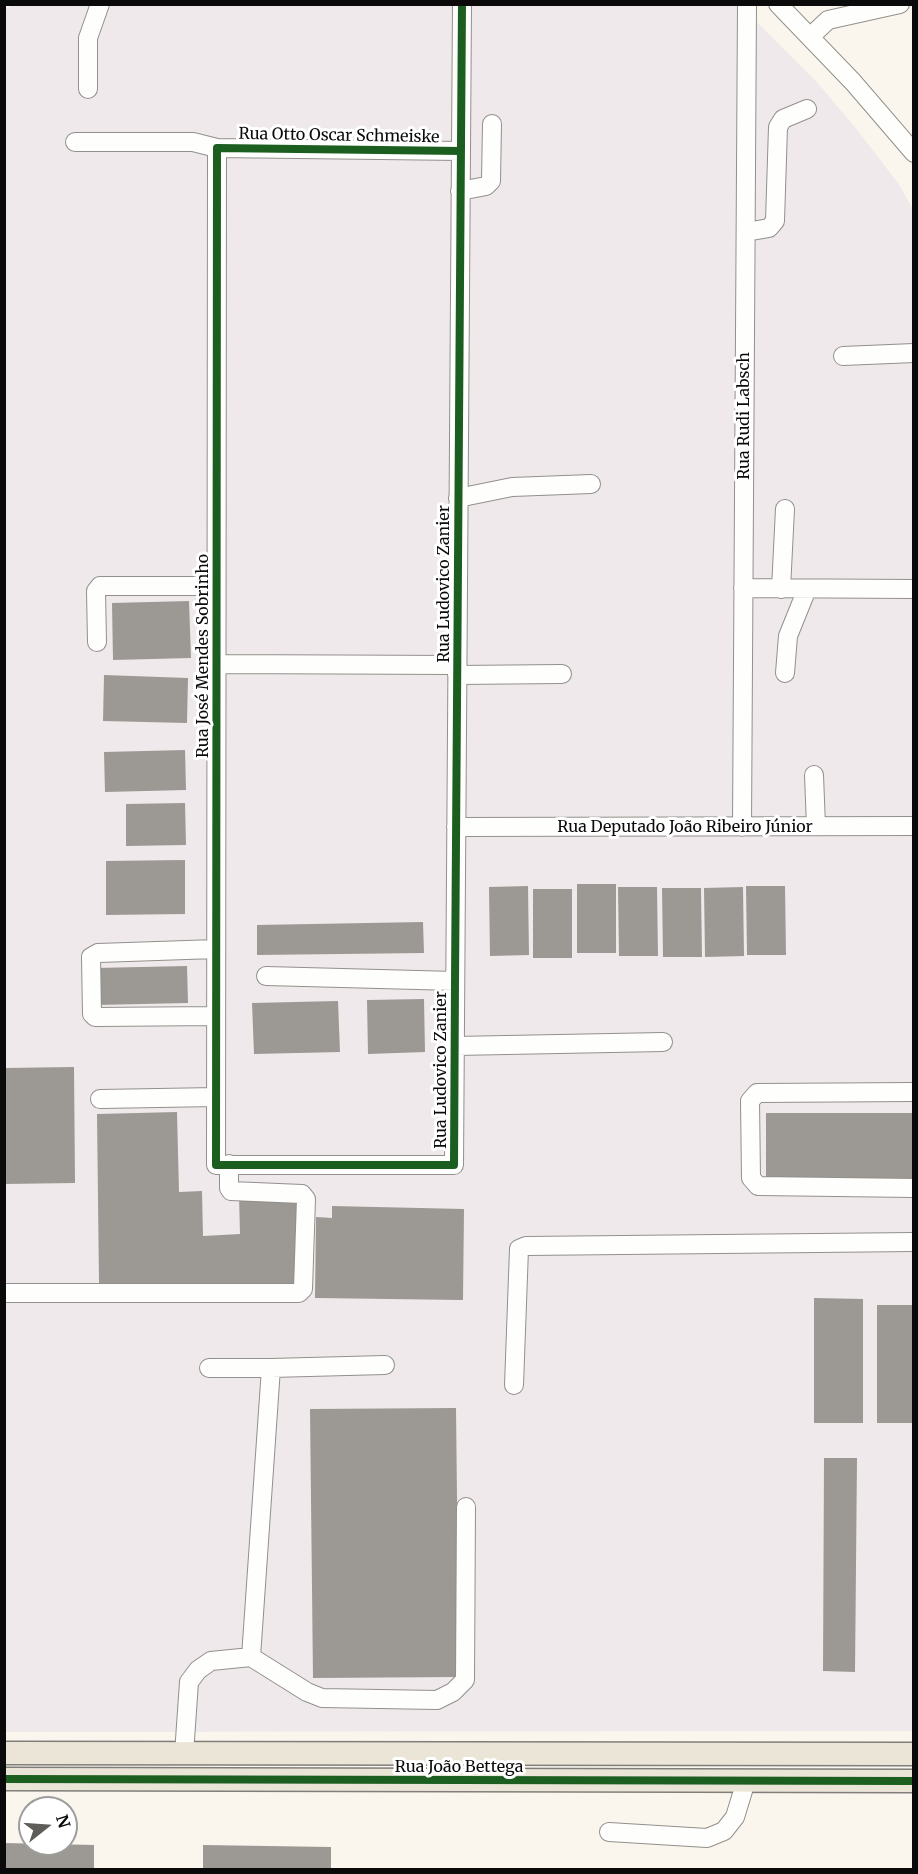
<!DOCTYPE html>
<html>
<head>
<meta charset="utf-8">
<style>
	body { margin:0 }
	#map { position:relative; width:918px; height:1874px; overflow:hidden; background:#faf6ed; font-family:Merriweather,serif }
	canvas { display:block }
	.frame { position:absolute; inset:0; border:6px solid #0a0a0a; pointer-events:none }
	.north { position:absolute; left:18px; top:1796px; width:60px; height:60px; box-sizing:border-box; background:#fff; border:2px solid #9d9d9d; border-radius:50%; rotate:73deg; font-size:16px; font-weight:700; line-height:24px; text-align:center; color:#0a0a0a }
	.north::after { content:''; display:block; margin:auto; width:21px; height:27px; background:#5e5d59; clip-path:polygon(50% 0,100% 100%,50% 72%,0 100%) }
</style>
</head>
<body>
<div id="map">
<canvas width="918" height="1874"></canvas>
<div class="frame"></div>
<div class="north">N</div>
</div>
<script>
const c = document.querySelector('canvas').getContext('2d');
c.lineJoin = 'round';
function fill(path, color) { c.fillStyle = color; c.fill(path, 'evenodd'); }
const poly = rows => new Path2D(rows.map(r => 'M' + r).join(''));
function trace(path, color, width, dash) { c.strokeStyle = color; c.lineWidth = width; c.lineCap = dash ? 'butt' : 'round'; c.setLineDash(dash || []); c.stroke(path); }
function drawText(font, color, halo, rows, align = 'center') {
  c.font = font + ' Merriweather,serif'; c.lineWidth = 6; c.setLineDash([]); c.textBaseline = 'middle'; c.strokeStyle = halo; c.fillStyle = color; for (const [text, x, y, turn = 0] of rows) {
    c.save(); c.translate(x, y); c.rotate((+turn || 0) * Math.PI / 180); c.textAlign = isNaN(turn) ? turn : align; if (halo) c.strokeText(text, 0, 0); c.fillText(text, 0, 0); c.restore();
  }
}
fill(poly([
	[16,4,740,5,815,80,855,127,898,183,913,209,913,1731,5,1732,5,9]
]), '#f0e9eb');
fill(poly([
	[189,601,191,658,113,660,112,603],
	[104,675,188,678,187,723,103,721],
	[185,750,186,790,105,792,104,752],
	[185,803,186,845,126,846,126,804],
	[185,860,185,914,106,915,106,861],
	[577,884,616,884,616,953,577,953],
	[528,886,529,955,490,956,489,887],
	[746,886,785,886,786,955,747,955],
	[618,887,657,887,658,956,619,956],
	[743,887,744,956,705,957,704,888],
	[662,888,701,888,702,957,663,957],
	[533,889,572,889,572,958,533,958],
	[423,922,424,953,257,955,257,925],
	[187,966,188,1003,96,1005,95,968],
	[424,999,425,1052,368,1054,367,1000],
	[338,1001,340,1052,254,1054,252,1003],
	[74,1067,75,1183,4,1184,4,1068],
	[177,1112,179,1192,202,1191,203,1236,240,1234,239,1195,299,1196,297,1284,99,1283,97,1114],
	[766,1113,914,1113,914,1183,766,1183],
	[332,1206,464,1209,463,1300,315,1298,316,1217,332,1218],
	[814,1298,863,1299,863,1423,814,1423],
	[877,1305,914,1305,914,1423,877,1423],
	[456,1408,459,1677,313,1678,310,1409],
	[824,1458,857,1458,855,1672,823,1671],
	[4,1843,94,1845,94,1870,4,1870],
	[203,1845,331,1847,331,1870,203,1870]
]), '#9c9894');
const minor = poly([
	[778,4,853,82,914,153],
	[810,37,828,20,900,4],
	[88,89,88,38,100,4],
	[75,142,193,142,217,148,461,151],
	[217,148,216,1165,454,1165,462,4],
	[460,191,486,186,491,181,492,124],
	[746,232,769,228,775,221,778,127,783,119,807,109],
	[843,356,914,353],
	[458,498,512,487,591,484],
	[743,588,914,589],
	[781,589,785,509],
	[97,642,96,591,100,586,216,586],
	[216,664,457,665],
	[785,673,788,636,807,589],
	[457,675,562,674],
	[814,775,816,826],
	[456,827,914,826],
	[742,827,747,4],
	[266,976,455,981],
	[216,1016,95,1017,92,1014,91,957,98,953,216,949],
	[455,1046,663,1042],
	[914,1092,757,1093,750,1101,751,1178,758,1186,914,1188],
	[100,1099,216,1097],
	[4,1293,299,1293,303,1289,306,1199,302,1194,231,1191,229,1188,229,1164],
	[271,1368,385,1365],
	[514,1385,519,1249,526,1246,914,1242],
	[251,1657,307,1692,322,1698,437,1700,453,1692,465,1680,466,1507],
	[184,1754,189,1682,198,1670,211,1661,251,1657,271,1368,209,1368],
	[609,1832,707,1838,724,1831,735,1817,746,1781]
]);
const major = poly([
	[4,1753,914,1754],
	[4,1779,914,1781]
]);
trace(minor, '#92908c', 20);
trace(major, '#7f7e7a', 25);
trace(minor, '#fefefc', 18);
trace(major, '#ebe5d7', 22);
trace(poly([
	[461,151,217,148,216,1165,454,1165,455,981,462,4],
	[4,1779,914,1781]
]), '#1b5e20', 8);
drawText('16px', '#0a0a0a', '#fff', [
	["Rua Otto Oscar Schmeiske",339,136,1],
	["Rua Rudi Labsch",744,416,-90],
	["Rua Ludovico Zanier",444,584,-90],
	["Rua José Mendes Sobrinho",203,656,-90],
	["Rua Deputado João Ribeiro Júnior",685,827],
	["Rua Ludovico Zanier",441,1070,-90],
	["Rua João Bettega",459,1767]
]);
</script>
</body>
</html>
